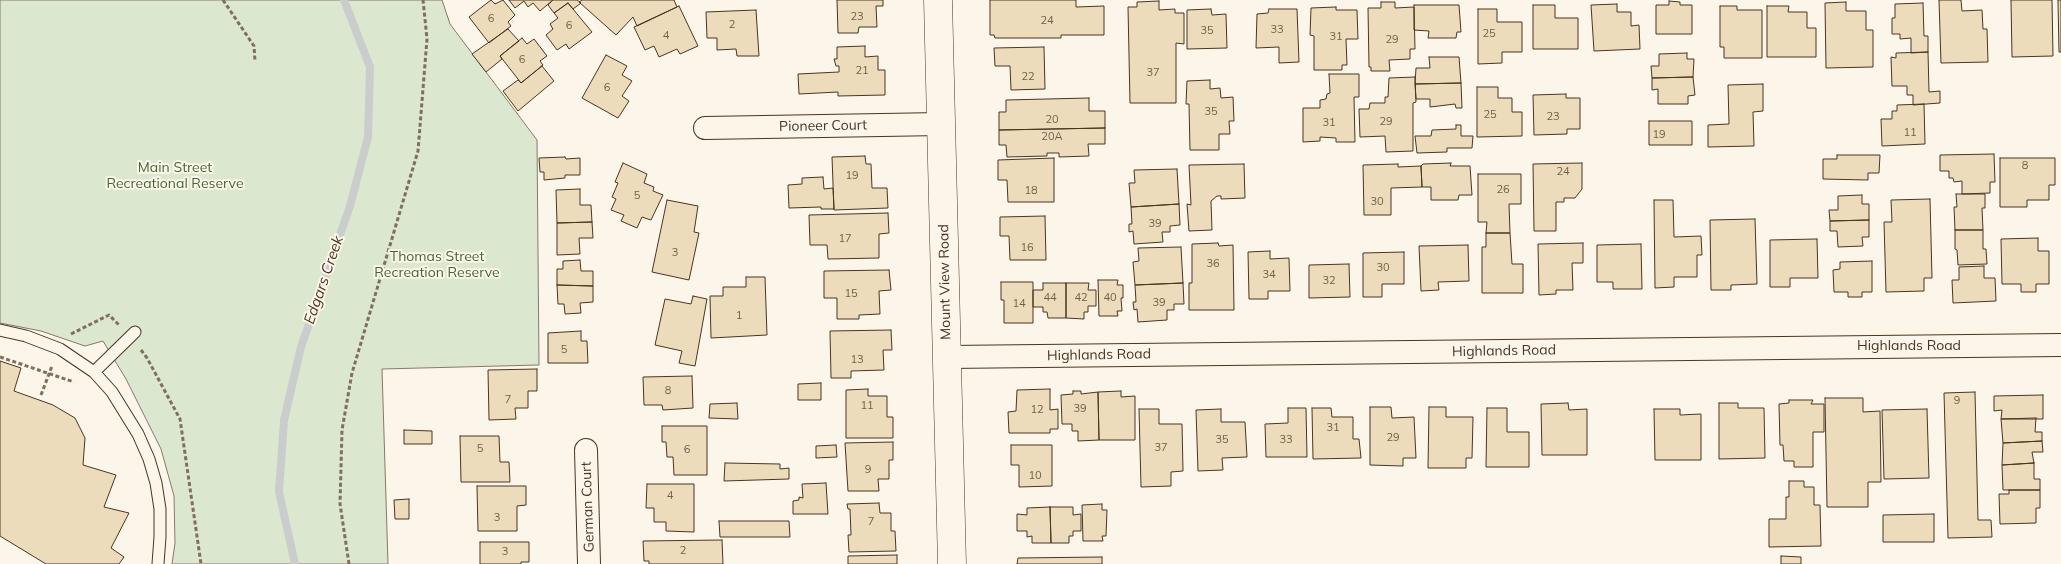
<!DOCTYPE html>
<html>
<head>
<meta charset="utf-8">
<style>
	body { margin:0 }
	canvas { display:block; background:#fbf6e9 }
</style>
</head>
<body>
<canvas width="2061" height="564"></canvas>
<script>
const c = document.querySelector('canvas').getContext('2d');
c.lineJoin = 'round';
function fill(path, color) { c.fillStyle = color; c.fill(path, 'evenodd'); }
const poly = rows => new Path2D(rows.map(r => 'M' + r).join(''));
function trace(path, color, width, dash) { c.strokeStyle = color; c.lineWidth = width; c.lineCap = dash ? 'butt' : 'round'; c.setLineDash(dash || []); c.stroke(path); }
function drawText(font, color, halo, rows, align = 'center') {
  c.font = font + ' Mulish,sans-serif'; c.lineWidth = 4; c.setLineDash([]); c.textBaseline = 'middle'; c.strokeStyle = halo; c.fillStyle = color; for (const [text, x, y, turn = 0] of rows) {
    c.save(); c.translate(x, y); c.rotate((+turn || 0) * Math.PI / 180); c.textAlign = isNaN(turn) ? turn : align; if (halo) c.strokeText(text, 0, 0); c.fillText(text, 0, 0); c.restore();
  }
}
const green = poly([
	[0,0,442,0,450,24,537,140,539,365,382,369,388,564,172,564,175,543,174,496,161,449,126,379,103,341,85,346,41,331,0,323,0,0]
]);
fill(green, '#dce7d0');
trace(green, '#887966', 1);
trace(poly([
	[295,564,279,492,284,420,301,347,350,206,368,137,370,67,344,0]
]), '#c9cecd', 8);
const building = poly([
	[491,0,495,4,503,0,515,15,508,22,511,26,489,43,469,17,491,0],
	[509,0,553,0,540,11,533,3,528,7,524,1,515,8,509,0],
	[553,0,577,0,581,3,573,9,568,3,554,13,548,5,553,0],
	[582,0,674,0,677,7,637,26,633,17,616,35,579,2,582,0],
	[837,0,883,0,883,6,876,6,877,27,859,27,858,33,838,33,837,0],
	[990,0,1076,0,1076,7,1104,6,1104,35,1061,35,1061,38,995,38,994,35,990,35,990,0],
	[1939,0,1961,0,1962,11,1982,10,1983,29,1987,29,1988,62,1941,63,1939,0],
	[2011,0,2052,0,2053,56,2012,57,2011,0],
	[2058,0,2061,0,2061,52,2059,52,2058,0],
	[1159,1,1159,10,1175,9,1175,13,1184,13,1184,44,1176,43,1176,103,1130,103,1128,7,1137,7,1137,2,1159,1],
	[1669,1,1680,2,1680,5,1692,5,1692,34,1656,34,1656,5,1669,5,1669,1],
	[1381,2,1395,2,1395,8,1414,7,1415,49,1410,49,1410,59,1389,60,1390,71,1371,71,1371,67,1369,67,1368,8,1381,8,1381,2],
	[1846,2,1846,11,1866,11,1866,30,1873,30,1873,67,1826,68,1825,3,1846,2],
	[568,3,592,32,569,49,566,44,557,50,546,35,553,29,550,24,558,18,554,13,568,3],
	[1923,3,1924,36,1928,36,1928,52,1911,53,1911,38,1900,39,1900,34,1892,34,1892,18,1895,18,1895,4,1923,3],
	[1617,4,1617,12,1631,12,1631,26,1639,25,1640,49,1594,51,1591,5,1617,4],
	[1414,5,1459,5,1461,32,1457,32,1456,38,1428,38,1429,31,1414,30,1414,5],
	[1533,5,1555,5,1555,18,1578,18,1578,49,1533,49,1533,5],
	[679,6,698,46,680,54,677,49,659,57,654,46,645,50,634,27,679,6],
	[1720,6,1737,6,1737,10,1762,10,1762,58,1724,58,1724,47,1720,47,1720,6],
	[1767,6,1789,6,1788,12,1807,12,1807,28,1816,28,1816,57,1767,57,1767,6],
	[1336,7,1336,10,1357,10,1358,39,1346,39,1347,65,1342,65,1342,70,1314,70,1314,36,1310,35,1311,8,1336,7],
	[1211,9,1212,15,1226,14,1227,48,1187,49,1187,10,1211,9],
	[1269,9,1297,9,1299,62,1279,63,1279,47,1256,48,1257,14,1268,13,1269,9],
	[1478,9,1497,9,1497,22,1522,22,1522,52,1502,52,1502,63,1478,64,1478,9],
	[756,10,759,56,737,56,736,49,717,50,717,38,707,38,706,12,756,10],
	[508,29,519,41,500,56,502,59,486,72,472,54,508,29],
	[522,38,527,44,534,39,547,56,540,61,543,65,521,83,500,56,522,38],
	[865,46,865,57,878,56,878,70,885,70,885,95,838,96,838,92,799,94,798,74,839,72,839,66,836,66,834,59,837,59,837,47,865,46],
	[1044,47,1045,89,1011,90,1010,66,995,66,994,48,1044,47],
	[1928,52,1929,92,1940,91,1940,103,1913,105,1913,95,1907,95,1907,86,1892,86,1891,57,1896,58,1896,53,1928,52],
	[1687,53,1687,59,1694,59,1693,77,1652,78,1651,66,1659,66,1659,54,1687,53],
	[606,55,627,66,622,75,632,81,622,96,629,101,618,118,582,98,606,55],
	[1429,57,1459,57,1461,83,1415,84,1416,68,1430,68,1429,57],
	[542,66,554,81,518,111,503,91,518,80,521,83,542,66],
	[1329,74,1359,74,1359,97,1354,97,1355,142,1336,142,1336,138,1320,137,1320,141,1303,142,1303,108,1320,108,1320,100,1326,99,1327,94,1330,93,1329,74],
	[1415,77,1416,102,1413,103,1413,151,1386,152,1385,136,1360,137,1359,109,1369,109,1370,103,1385,103,1385,97,1388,97,1389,78,1415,77],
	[1693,77,1695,95,1688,96,1688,104,1658,104,1658,89,1652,90,1652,78,1693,77],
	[1210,80,1210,89,1220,88,1221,98,1233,97,1234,121,1229,121,1230,134,1219,134,1219,150,1190,150,1189,104,1186,104,1187,81,1210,80],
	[1461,83,1462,108,1456,108,1455,104,1430,107,1430,99,1416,99,1415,84,1461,83],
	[1763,84,1763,111,1753,112,1754,146,1708,147,1708,125,1729,124,1728,85,1763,84],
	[1477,87,1498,87,1498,98,1512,98,1512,112,1522,112,1522,136,1477,137,1477,87],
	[1566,94,1566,98,1580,98,1580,129,1567,129,1567,134,1534,135,1533,95,1566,94],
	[1089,98,1089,111,1105,111,1105,128,999,130,999,112,1006,112,1006,100,1089,98],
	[1924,104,1925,144,1882,146,1881,119,1892,119,1892,111,1897,111,1897,105,1924,104],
	[1649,121,1692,121,1692,145,1649,145,1649,121],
	[1456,125,1461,125,1461,136,1473,136,1472,148,1447,148,1447,152,1417,153,1415,136,1431,136,1432,130,1456,129,1456,125],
	[1105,128,1105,144,1088,144,1089,156,1059,157,1059,153,1047,153,1047,156,1007,157,1006,145,999,145,999,130,1105,128],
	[1994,154,1995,182,1990,182,1990,193,1962,194,1962,181,1954,182,1953,178,1949,178,1949,171,1940,171,1940,155,1994,154],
	[1837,155,1880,155,1879,173,1868,173,1868,180,1823,179,1823,159,1837,159,1837,155],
	[865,156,866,164,871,164,872,188,887,188,888,208,834,210,832,157,865,156],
	[565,157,566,159,580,158,580,175,565,175,565,178,544,180,544,172,540,172,539,158,565,157],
	[1054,158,1054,202,1008,202,1007,180,998,180,998,160,1054,158],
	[2000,158,2055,158,2055,185,2049,185,2049,200,2027,200,2027,207,2000,207,2000,158],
	[623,163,647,174,644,183,654,187,653,191,663,195,651,220,642,217,637,228,621,221,624,215,611,210,616,199,612,197,618,183,615,182,623,163],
	[1451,163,1450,166,1470,166,1472,195,1459,195,1458,200,1431,200,1431,187,1422,187,1421,166,1423,164,1451,163],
	[1582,163,1582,189,1575,198,1564,198,1564,202,1556,202,1556,231,1534,231,1533,164,1582,163],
	[1244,164,1245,198,1221,199,1221,196,1217,196,1211,201,1212,230,1189,231,1187,204,1191,205,1189,165,1244,164],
	[1398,164,1398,167,1421,166,1422,187,1391,188,1391,215,1364,215,1363,165,1398,164],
	[1177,169,1179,204,1131,207,1129,183,1135,183,1134,170,1177,169],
	[1478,174,1521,174,1521,204,1509,204,1510,233,1486,233,1487,222,1478,222,1478,174],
	[823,177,824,189,833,188,834,209,821,209,821,207,789,208,788,185,802,184,802,178,823,177],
	[580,189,580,205,591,205,592,222,557,223,556,190,580,189],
	[1956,194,1985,194,1985,208,1982,208,1983,230,1955,230,1954,207,1957,207,1956,194],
	[1862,195,1862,204,1869,204,1869,220,1830,221,1829,210,1838,210,1838,196,1862,195],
	[1930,199,1932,278,1924,278,1924,291,1886,292,1884,222,1892,222,1891,200,1930,199],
	[667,200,698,206,694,232,699,233,689,280,652,272,667,200],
	[1654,200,1673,200,1674,237,1701,236,1702,255,1697,255,1697,277,1674,277,1674,287,1655,288,1654,200],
	[1179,204,1180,225,1170,226,1170,232,1162,232,1163,242,1134,244,1133,231,1129,232,1129,224,1132,224,1131,207,1179,204],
	[888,213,889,233,879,234,879,258,828,259,827,245,810,245,809,215,888,213],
	[1045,216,1046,260,1010,260,1009,236,1000,236,1000,217,1045,216],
	[1755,219,1757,284,1731,285,1731,290,1711,290,1710,220,1755,219],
	[1869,220,1869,237,1862,237,1863,246,1838,247,1837,231,1830,231,1830,221,1869,220],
	[592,222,593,238,579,238,580,254,557,255,557,223,592,222],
	[1955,230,1983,230,1983,249,1986,249,1987,264,1958,265,1957,250,1955,249,1955,230],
	[1486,233,1510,233,1512,264,1523,264,1523,293,1482,293,1482,247,1486,247,1486,233],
	[2038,238,2038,251,2049,251,2049,284,2036,284,2036,292,2021,292,2021,284,2002,284,2001,239,2038,238],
	[1817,239,1818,278,1790,278,1790,287,1770,287,1770,240,1817,239],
	[1218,243,1219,246,1233,245,1234,310,1189,310,1189,283,1192,283,1192,244,1218,243],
	[1583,243,1583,263,1572,263,1573,290,1556,290,1556,294,1539,295,1538,244,1583,243],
	[1641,244,1642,289,1613,289,1613,282,1597,282,1597,245,1641,244],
	[1468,245,1469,281,1438,282,1439,290,1421,291,1419,246,1468,245],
	[1181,247,1183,283,1135,285,1133,262,1139,261,1138,248,1181,247],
	[1270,251,1270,259,1289,258,1290,291,1268,291,1268,299,1249,299,1248,252,1270,251],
	[1404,252,1404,284,1382,284,1382,297,1363,297,1363,253,1404,252],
	[580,260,581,271,593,271,593,286,557,285,557,269,563,269,563,261,580,260],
	[1872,261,1872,292,1862,292,1862,297,1848,297,1848,292,1834,292,1833,270,1840,269,1840,262,1872,261],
	[1349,264,1350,297,1309,298,1309,265,1349,264],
	[1984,266,1984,278,1995,278,1996,301,1953,303,1952,280,1959,280,1959,267,1984,266],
	[889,270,891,290,879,291,880,314,859,315,859,319,837,319,837,298,824,298,824,271,889,270],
	[746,277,765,277,767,335,711,338,710,296,723,296,723,287,746,287,746,277],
	[1098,280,1118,280,1117,285,1123,285,1123,298,1121,298,1122,311,1117,311,1118,316,1099,316,1098,280],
	[1001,282,1033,282,1033,323,1004,323,1004,300,1001,300,1001,282],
	[1043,283,1066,283,1066,318,1048,318,1047,312,1043,312,1043,307,1033,307,1033,290,1043,290,1043,283],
	[1066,283,1089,283,1088,290,1096,290,1096,306,1088,306,1088,312,1084,312,1084,319,1066,318,1066,283],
	[1183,283,1184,304,1174,304,1174,310,1167,310,1167,320,1138,322,1137,309,1134,310,1133,302,1136,302,1135,285,1183,283],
	[557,285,593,286,593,302,580,303,581,313,565,314,564,304,558,304,557,285],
	[693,296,707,299,695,366,679,363,682,351,655,345,665,299,691,304,693,296],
	[891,330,892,350,883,350,884,370,851,371,851,378,831,378,830,331,891,330],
	[581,331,581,341,587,341,588,363,548,363,548,333,581,331],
	[0,361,21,368,14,391,53,405,75,418,85,438,83,465,116,475,104,507,129,513,111,548,124,557,119,564,46,564,0,536,0,361],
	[537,369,537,391,528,391,528,408,515,408,516,419,489,420,488,370,537,369],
	[692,376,693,408,663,410,662,405,644,405,643,377,692,376],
	[821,383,821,400,798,400,798,384,821,383],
	[868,389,868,396,887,396,887,417,893,417,893,438,846,438,846,390,868,389],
	[1050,389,1050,410,1058,409,1058,429,1050,429,1050,433,1009,433,1008,412,1016,411,1017,390,1050,389],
	[1073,391,1081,391,1081,394,1098,392,1099,440,1078,441,1078,431,1072,431,1072,424,1062,424,1061,395,1073,394,1073,391],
	[1121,391,1121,397,1135,396,1135,440,1099,440,1098,392,1121,391],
	[1975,392,1978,520,1991,520,1992,537,1948,538,1944,393,1975,392],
	[2043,395,2043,419,2001,419,2002,410,1994,411,1994,396,2043,395],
	[1825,398,1863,398,1863,412,1880,411,1881,482,1868,482,1868,507,1827,507,1825,398],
	[1789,400,1813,400,1811,404,1824,404,1824,432,1813,432,1813,467,1794,467,1794,461,1784,461,1783,445,1780,445,1779,404,1789,403,1789,400],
	[737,403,738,419,709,418,710,404,737,403],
	[1568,403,1569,410,1587,409,1587,455,1542,455,1541,404,1568,403],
	[1719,403,1738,403,1738,408,1764,408,1765,458,1719,459,1719,403],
	[1370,407,1391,407,1392,418,1414,417,1416,458,1403,458,1403,466,1370,465,1370,407],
	[1429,407,1446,407,1446,417,1473,417,1472,458,1466,458,1466,468,1428,468,1429,407],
	[1288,408,1306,408,1307,457,1266,457,1265,424,1288,423,1288,408],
	[1312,408,1331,408,1332,417,1353,417,1353,439,1359,439,1361,458,1313,459,1312,408],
	[1487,408,1507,408,1507,432,1529,432,1529,467,1486,467,1487,408],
	[1139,409,1159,409,1159,424,1182,424,1183,471,1171,472,1171,486,1141,487,1139,409],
	[1221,409,1221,422,1245,422,1247,457,1222,458,1223,470,1198,471,1196,410,1221,409],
	[1654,409,1680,409,1680,415,1701,414,1701,460,1655,460,1654,409],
	[1927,409,1929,478,1884,479,1882,410,1927,409],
	[2036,418,2035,432,2042,432,2042,441,2003,443,2001,419,2036,418],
	[662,426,707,426,707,475,674,475,673,457,667,457,666,442,662,442,662,426],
	[404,430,432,431,432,444,404,444,404,430],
	[460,436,499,436,500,462,509,462,510,482,461,482,460,436],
	[2042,441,2043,452,2032,452,2034,463,2002,465,2003,443,2042,441],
	[893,442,893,460,889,460,889,479,878,479,879,491,848,491,845,443,893,442],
	[836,445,837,457,816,458,816,446,836,445],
	[1011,445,1052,445,1052,486,1019,487,1019,465,1011,465,1011,445],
	[725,463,780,464,780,469,789,468,789,479,724,481,725,463],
	[2034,463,2034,479,2040,479,2040,490,2003,490,2002,465,2034,463],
	[1789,481,1804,481,1804,487,1814,487,1814,505,1820,505,1821,546,1769,547,1769,519,1786,519,1786,497,1789,497,1789,481],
	[826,483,828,514,793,514,793,501,799,500,799,497,803,498,802,484,826,483],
	[647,484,694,484,694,532,666,531,666,522,654,522,654,508,646,508,647,484],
	[477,486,526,486,526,505,517,506,517,531,478,531,477,486],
	[2009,490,2040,490,2040,508,2036,508,2036,523,2000,524,1999,494,2009,494,2009,490],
	[409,499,409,519,395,519,394,500,409,499],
	[879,503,880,513,891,513,891,531,895,531,896,551,849,552,848,535,851,535,850,509,848,509,847,504,879,503],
	[1102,504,1102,510,1107,510,1106,536,1102,536,1103,541,1083,541,1082,505,1102,504],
	[1050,507,1073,507,1073,515,1081,514,1081,531,1073,531,1073,536,1069,536,1069,543,1051,543,1050,507],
	[1050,507,1051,543,1032,543,1032,536,1027,537,1027,531,1017,531,1017,514,1027,515,1027,508,1050,507],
	[1934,514,1934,542,1883,542,1883,515,1934,514],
	[719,521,789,521,790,537,720,537,719,521],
	[722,540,723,564,649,564,649,561,644,561,643,541,722,540],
	[480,542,529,542,529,562,521,562,521,564,480,564,480,542],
	[897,555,897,564,848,564,848,556,897,555],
	[1781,556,1801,557,1801,564,1781,564,1781,556],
	[1102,557,1102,564,1017,564,1018,558,1102,557]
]);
fill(building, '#ecdcbc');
trace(building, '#4a3520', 1);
const service = poly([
	[0,330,26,336,60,349,94,372,112,392,138,434,149,459,156,483,160,509,160,537,158,564],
	[94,372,135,332]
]);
const minor = poly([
	[705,128,941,124],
	[947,357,2061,345],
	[586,450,589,564]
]);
const tertiary = poly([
	[938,0,952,564]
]);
trace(service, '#4a3520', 13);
trace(minor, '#4a3520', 24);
trace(tertiary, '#4a3520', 29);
trace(poly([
	[223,0,254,46,255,61],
	[71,334,109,315,119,325],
	[141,350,147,358,180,419,201,564],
	[0,357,74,382],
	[41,395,52,366],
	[349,564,340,504,342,430,352,373,418,151,427,39,423,0]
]), '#7f6f5c', 3, [4, 2.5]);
trace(service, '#fbf6e9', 11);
trace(minor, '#fbf6e9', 22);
trace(tertiary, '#fbf6e9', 28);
drawText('11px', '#725f47', null, [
	["23",857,17],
	["6",491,19],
	["24",1047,21],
	["2",732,25],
	["6",569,26],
	["33",1277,30],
	["35",1207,31],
	["25",1489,34],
	["4",666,36],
	["31",1336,37],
	["29",1392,40],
	["6",522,60],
	["21",862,71],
	["37",1153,73],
	["22",1028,77],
	["6",607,88],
	["35",1211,112],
	["25",1490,115],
	["23",1553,117],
	["20",1052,120],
	["29",1386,122],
	["31",1329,123],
	["11",1910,133],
	["19",1659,135],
	["20A",1052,137],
	["8",2025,166],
	["24",1563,172],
	["19",852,176],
	["26",1503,190],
	["18",1031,191],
	["5",637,196],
	["30",1377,202],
	["39",1155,224],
	["17",845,239],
	["16",1027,248],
	["3",675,253],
	["36",1213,264],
	["30",1383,268],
	["34",1269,275],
	["32",1329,281],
	["15",851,294],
	["44",1050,298],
	["42",1081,298],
	["40",1110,298],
	["39",1159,303],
	["14",1019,304],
	["1",739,316],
	["5",564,350],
	["13",857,360],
	["8",668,391],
	["7",508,400],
	["9",1957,401],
	["11",867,406],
	["39",1080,409],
	["12",1037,410],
	["31",1333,428],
	["29",1393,438],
	["35",1222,440],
	["33",1286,440],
	["37",1161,448],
	["5",480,449],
	["6",687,450],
	["9",868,470],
	["10",1035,476],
	["4",670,496],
	["3",497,518],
	["7",871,522],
	["2",683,551],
	["3",505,552]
]);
drawText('14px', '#4a3520', '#fbf6e9', [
	["Pioneer Court",823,126,-1],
	["Mount View Road",945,282,-91],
	["Highlands Road",1909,346],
	["Highlands Road",1504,351,-1],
	["Highlands Road",1099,355,-1],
	["German Court",588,507,-92]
]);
drawText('14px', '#436837', '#fbf6e9', [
	["Main Street",175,168],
	["Recreational Reserve",175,184],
	["Thomas Street",437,257],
	["Recreation Reserve",437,273]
]);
drawText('italic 15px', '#4a3520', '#fbf6e9', [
	["Edgars Creek",324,280,-71]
]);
</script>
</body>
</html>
